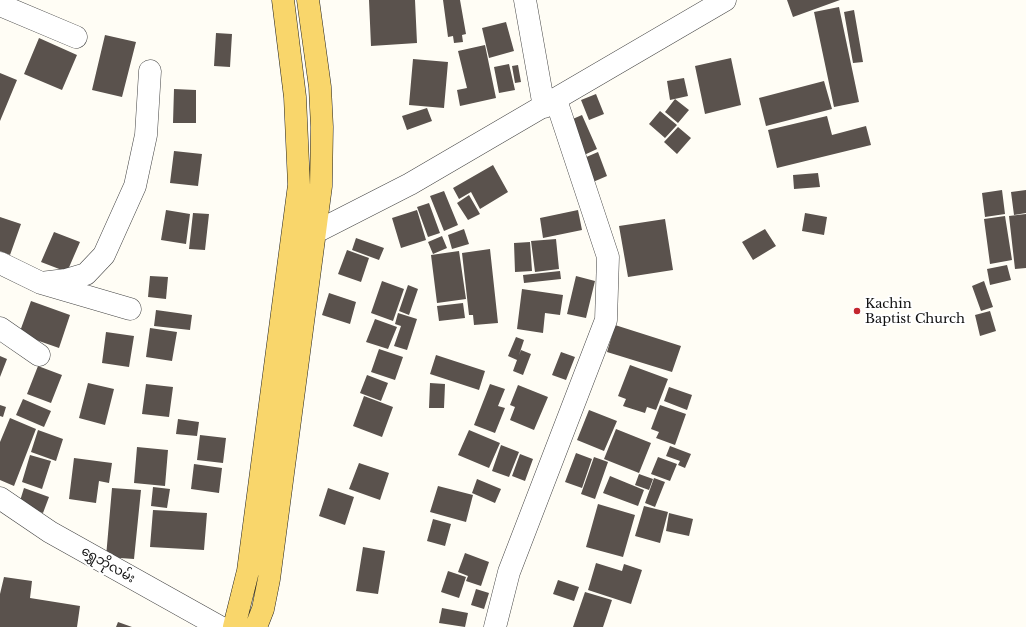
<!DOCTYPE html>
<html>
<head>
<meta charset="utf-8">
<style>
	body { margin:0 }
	canvas { display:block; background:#fffdf5 }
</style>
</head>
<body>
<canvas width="1026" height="627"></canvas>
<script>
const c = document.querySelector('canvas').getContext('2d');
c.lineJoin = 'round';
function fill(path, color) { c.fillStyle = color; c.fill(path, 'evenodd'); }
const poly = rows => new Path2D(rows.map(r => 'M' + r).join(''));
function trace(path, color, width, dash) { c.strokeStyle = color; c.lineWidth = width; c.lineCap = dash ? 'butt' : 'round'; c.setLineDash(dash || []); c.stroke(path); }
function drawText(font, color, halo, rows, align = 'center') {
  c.font = font + ' "Libre Baskerville","Noto Sans Myanmar",serif'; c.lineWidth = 4; c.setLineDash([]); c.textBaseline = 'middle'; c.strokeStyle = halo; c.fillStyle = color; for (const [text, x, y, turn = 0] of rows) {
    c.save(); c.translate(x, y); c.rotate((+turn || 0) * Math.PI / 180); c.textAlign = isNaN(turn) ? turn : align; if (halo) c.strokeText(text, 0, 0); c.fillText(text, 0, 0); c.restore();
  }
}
fill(poly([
	[369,0,415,0,417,43,371,46],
	[443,0,460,0,466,34,462,35,463,42,454,43,453,36,448,37],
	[787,0,840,0,793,17],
	[839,7,859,102,834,107,814,12],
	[854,10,863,62,853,63,844,12],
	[506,22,514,51,489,58,482,28],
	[216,33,232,34,230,67,214,66],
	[105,35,136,42,122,97,92,90],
	[39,38,77,55,62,90,24,74],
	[485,45,496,98,460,106,457,90,467,88,458,51],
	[731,58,741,105,705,114,695,66],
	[413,59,448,62,444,108,409,105],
	[509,64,515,90,499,93,494,67],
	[518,65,521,82,515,83,512,66],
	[0,73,17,80,0,121],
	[684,78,688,96,670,100,667,81],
	[824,81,832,109,766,126,759,98],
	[174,89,196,90,196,123,173,123],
	[596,94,604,114,589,120,581,100],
	[675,99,689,110,678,123,665,112],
	[427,108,432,121,407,130,402,116],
	[660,111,677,125,665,138,649,124],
	[582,115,597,149,582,156,568,121],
	[827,116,832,135,866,126,871,145,777,168,768,130],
	[678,127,691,138,677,154,664,142],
	[174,151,202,154,198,186,170,183],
	[598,152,607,176,593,182,584,158],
	[493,165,508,192,480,209,471,192,459,199,453,188],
	[818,173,820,187,794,189,793,175],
	[1002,190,1005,214,985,217,982,193],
	[1026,190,1026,213,1014,215,1011,192],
	[444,191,458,225,444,231,430,196],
	[469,195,480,214,468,220,457,203],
	[429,203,440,233,428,237,417,207],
	[166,210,190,214,186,244,161,240],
	[417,210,426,240,401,248,392,218],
	[578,210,582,230,543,238,540,218],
	[193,213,209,214,205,250,189,249],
	[805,213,827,217,824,235,802,231],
	[1026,214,1026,268,1015,269,1009,216],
	[1005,216,1012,260,990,264,984,219],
	[0,217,21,224,10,255,0,251],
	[665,219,673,270,628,277,619,226],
	[464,229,469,244,452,249,448,235],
	[765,229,776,246,753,260,742,242],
	[54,232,80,242,67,272,41,262],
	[442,236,447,248,433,254,428,242],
	[356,238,384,248,379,260,352,250],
	[556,239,559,269,535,272,531,241],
	[530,242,532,271,515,272,514,243],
	[490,249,498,323,474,325,473,315,469,315,462,253],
	[347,250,369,258,361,282,338,274],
	[459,251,466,299,437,303,431,255],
	[1007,265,1011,280,990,285,987,269],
	[560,271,561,279,524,283,523,275],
	[150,276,168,277,166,299,148,297],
	[576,276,595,281,586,318,567,314],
	[382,281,404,289,393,321,371,313],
	[984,281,993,307,981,311,972,286],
	[408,285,418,289,409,315,399,311],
	[522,289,563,295,560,315,545,313,543,333,517,329],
	[329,293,356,302,350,324,322,315],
	[31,301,70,315,59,348,19,334],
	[463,303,465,318,439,321,437,306],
	[156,310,192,315,190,330,154,326],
	[990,311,996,331,980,336,975,315],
	[398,313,417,319,407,350,394,346,401,326,395,324],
	[375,319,397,327,388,349,366,342],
	[615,325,681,346,672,372,607,352],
	[150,328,177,332,172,361,146,357],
	[106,332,134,336,129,367,102,363],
	[516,337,524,340,519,355,521,350,531,354,523,375,513,371,517,360,508,356],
	[379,349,403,357,395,380,371,372],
	[561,352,575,357,566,380,552,375],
	[436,355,485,371,479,390,430,374],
	[0,356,7,359,0,377],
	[630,365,668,379,656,410,647,407,645,413,623,406,626,399,618,396],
	[38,366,62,375,51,403,27,394],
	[367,375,388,383,381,401,360,393],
	[88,383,114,389,105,425,79,418],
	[430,383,445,384,444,408,429,408],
	[146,384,173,387,169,417,142,414],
	[490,384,505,389,498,406,505,408,495,433,474,425],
	[518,385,548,397,534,430,510,420,515,407,510,405],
	[669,387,692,395,687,410,664,401],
	[364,396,393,407,382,437,353,426],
	[23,399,51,411,44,427,16,415],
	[0,405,6,407,3,417,0,416],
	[660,405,686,414,675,445,656,438,659,432,651,429],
	[589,410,617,421,604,451,577,440],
	[10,418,36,429,14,486,0,480,0,442],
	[178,419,199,422,197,436,176,434],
	[616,429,651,443,639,473,604,459],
	[38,430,63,439,56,461,31,452],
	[469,430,500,443,489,468,458,455],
	[200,435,226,438,223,463,197,460],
	[501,445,519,452,509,477,492,471],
	[670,446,691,454,685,468,678,465,680,461,666,456],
	[137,447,168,450,165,486,134,483],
	[576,453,592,459,582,488,565,482],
	[520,454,533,459,525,481,512,476],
	[30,455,51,461,42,489,22,482],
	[594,457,608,462,595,499,581,494],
	[658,457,677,464,670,481,651,474],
	[74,458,112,463,109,483,99,481,96,503,69,499],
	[359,463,389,473,380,500,349,489],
	[194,464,222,468,219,493,191,489],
	[639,474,653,479,649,490,635,485],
	[610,476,644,490,638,506,603,493],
	[654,478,665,482,655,507,645,503],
	[477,479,501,489,495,503,472,493],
	[438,486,473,495,466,522,430,512],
	[153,487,170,489,167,508,151,506],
	[24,488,49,497,43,513,19,504],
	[112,488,141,490,134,559,106,557],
	[328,488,354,497,345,525,319,516],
	[598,504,635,515,623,557,586,547],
	[644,506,668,512,660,543,635,536],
	[153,510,207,513,204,550,150,547],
	[669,513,693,519,689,536,666,531],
	[433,519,451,524,445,546,427,541],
	[363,547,385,551,378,594,356,591],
	[465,553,489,562,481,586,466,581,468,576,458,572],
	[596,563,622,571,624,564,642,570,631,604,588,590],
	[448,571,466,577,459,598,441,592],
	[4,577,32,581,30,598,80,606,77,627,0,627,0,594],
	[558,580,579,587,574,601,553,594],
	[476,589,489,593,484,609,471,605],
	[585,592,612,600,603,627,573,627],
	[442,608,468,613,465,627,439,623],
	[118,622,132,627,116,627]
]), '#5a524d');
const minor = poly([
	[525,0,544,107],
	[0,5,76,37],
	[298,238,316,232,410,184,725,0],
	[0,263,41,283,130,309],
	[41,283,66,280,86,274,104,255,135,186,146,135,150,71],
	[0,328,39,355],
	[0,498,50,532,220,627],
	[495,627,509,572,606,320,608,257,556,100]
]);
const major = poly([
	[234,627,248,571,299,185,295,97,283,0],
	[256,627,263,609,269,579,321,186,322,127,320,87,308,0]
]);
trace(minor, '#444', 23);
trace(major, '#222', 23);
trace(minor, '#fff', 22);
trace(major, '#f9d66b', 22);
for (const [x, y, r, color] of [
	[857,311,4,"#c4262e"]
]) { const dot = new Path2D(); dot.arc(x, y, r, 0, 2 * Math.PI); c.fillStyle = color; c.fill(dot); trace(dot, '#fff', 1.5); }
drawText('13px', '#111', '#fff', [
	["Kachin",865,304],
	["Baptist Church",865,319]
], 'left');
drawText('13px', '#111', '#fff', [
	["ရွှေဘိုလမ်း",108,565,30]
]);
</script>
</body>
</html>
